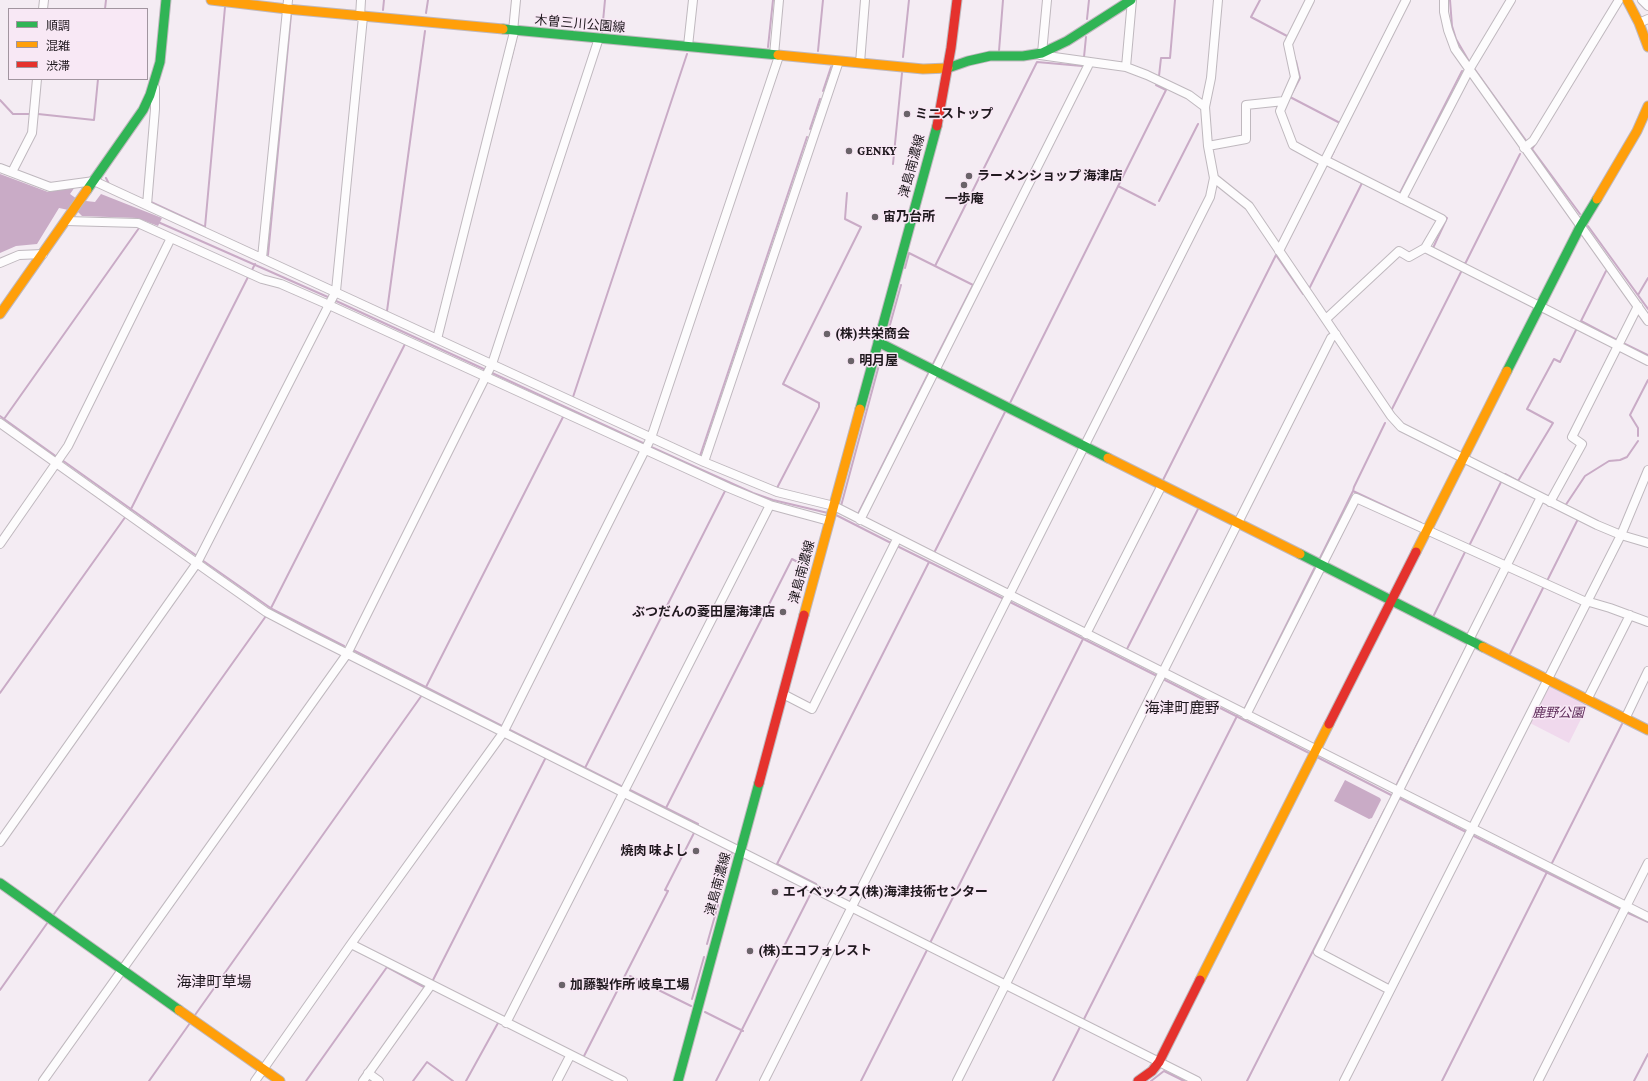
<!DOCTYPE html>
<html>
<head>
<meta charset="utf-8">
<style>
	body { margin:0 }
	#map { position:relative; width:1648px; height:1081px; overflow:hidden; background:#f4ecf3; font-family:"Crimson Pro","Noto Sans JP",serif }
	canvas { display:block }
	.legend { position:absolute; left:8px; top:8px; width:140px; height:72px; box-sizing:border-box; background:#f8e8f5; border:1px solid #a1959f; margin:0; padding:5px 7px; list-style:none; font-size:12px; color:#1f191e }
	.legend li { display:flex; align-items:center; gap:8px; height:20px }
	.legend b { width:20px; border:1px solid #a1959f }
</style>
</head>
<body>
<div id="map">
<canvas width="1648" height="1081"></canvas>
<ul class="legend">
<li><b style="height:5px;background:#30b455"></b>順調</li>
<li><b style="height:5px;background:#ff9f0a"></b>混雑</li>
<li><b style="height:5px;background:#e5322d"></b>渋滞</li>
</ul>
</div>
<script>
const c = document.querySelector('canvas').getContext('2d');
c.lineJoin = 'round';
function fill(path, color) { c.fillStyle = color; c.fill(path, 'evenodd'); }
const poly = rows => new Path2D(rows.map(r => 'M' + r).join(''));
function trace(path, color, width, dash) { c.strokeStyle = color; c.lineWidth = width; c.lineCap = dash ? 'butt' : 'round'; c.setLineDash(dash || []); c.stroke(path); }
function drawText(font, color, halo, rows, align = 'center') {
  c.font = font + ' "Crimson Pro","Noto Sans JP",serif'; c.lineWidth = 3; c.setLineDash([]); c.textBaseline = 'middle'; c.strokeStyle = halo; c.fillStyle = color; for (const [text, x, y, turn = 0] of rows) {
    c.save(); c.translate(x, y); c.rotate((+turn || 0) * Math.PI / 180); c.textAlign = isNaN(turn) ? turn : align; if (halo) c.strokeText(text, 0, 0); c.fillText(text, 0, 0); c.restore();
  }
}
fill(poly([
	[1547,684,1588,705,1569,743,1528,722]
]), '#f0d9ed');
fill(poly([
	[0,174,48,192,75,187,70,194,77,199,86,201,95,202,101,194,162,218,158,226,137,218,82,216,78,212,59,208,37,244,16,246,0,253],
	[1345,780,1380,798,1381,800,1372,818,1369,819,1334,801]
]), '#c9abc6');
trace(poly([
	[1260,0,1251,17,1287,36],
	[1450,0,1452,26,1456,39,1470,63],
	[105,9,106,0],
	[383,10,384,0],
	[426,13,428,0],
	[1087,19,1089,0],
	[602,32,605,0],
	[768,47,773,0],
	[818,51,823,0],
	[999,51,1003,0],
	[903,57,909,0],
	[1084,57,1086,37],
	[511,59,516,39],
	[1296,61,1300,78,1290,97,1340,123],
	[1473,67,1527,142],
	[1159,76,1161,58,1170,58,1175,0],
	[823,91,831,67],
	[0,100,13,114,31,114],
	[38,114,94,120,98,79],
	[810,129,820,99],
	[1532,149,1536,143],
	[1532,149,1580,214],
	[1330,159,1334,151],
	[893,164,902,73],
	[106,178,109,184],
	[1118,186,1155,205],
	[1400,193,1462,71],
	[1159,201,1198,124],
	[151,202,205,227,225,7],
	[158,222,330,298],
	[1588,226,1648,309],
	[1433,248,1447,218,1444,216],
	[268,255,291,15],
	[1464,263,1465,264,1520,154],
	[935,266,1037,62,1082,66],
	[905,268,909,253,973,285,933,364],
	[252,270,255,264],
	[1310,287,1362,183,1329,166],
	[1638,295,1648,278],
	[334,300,486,370],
	[387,311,425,31],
	[1581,321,1617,340],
	[1580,323,1606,271],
	[888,332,901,285],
	[1623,343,1648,355],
	[490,372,645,444],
	[573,397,687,54],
	[1010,403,1166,90,1156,85,1157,83],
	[1391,411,1462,270],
	[0,416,57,457],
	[4,419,139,228],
	[1638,436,1638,428,1630,415,1648,380],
	[649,446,753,493,773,500,828,513],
	[700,456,807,137],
	[62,460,197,556],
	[1504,475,1505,474,1518,481,1553,423,1527,409,1554,359,1560,362,1577,328],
	[1163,480,1276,255,1303,294],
	[777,488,819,407,819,403,783,384,861,227,845,219,847,193],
	[1353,491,1354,487,1385,423],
	[841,506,882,354],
	[1565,506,1585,476,1609,461,1620,460,1627,457,1638,441],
	[130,511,248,277],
	[858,514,929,372],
	[836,515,893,544],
	[897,546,1004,599],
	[1469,546,1502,480],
	[934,553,1005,412],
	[202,560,272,609,344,646],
	[1319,560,1353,491,1421,523],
	[1547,581,1578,519],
	[1008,601,1157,676],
	[270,610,405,344],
	[1434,615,1465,552],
	[1127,649,1198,509],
	[353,650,502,726],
	[1510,654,1544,586],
	[1161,678,1311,754],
	[425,689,563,417],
	[0,693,126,516],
	[1244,710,1315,567],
	[508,729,623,787],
	[1317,757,1393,796],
	[585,768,725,491],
	[1396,786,1467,646],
	[630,790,698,824,697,826],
	[1397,797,1468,833],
	[666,808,792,559,809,568],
	[1472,835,1622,910],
	[730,859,732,852],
	[1551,865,1622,724],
	[816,884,777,864,929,562],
	[719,898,727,870],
	[1626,912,1648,922],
	[54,914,266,616],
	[930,943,1083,639],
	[707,944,718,905],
	[630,976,691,1006],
	[432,982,546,757],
	[0,990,48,922],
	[692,999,704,957],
	[705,1012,743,1031],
	[195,1015,422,695],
	[1083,1021,1237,716],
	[584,1056,668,891,665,890,695,831],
	[149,1081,190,1023],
	[306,1081,387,967,424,987,426,985],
	[413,1081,427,1062,453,1081],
	[466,1081,498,1023],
	[716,1081,812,891],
	[861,1081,927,950],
	[1053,1081,1080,1027],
	[1151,1081,1164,1071,1184,1081],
	[1247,1081,1385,809],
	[1442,1081,1547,872],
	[1634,1081,1648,1054]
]), '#c9abc6', 2);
const street = poly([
	[1310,0,1288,44,1295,77,1280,111,1293,145,1324,162],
	[1444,0,1444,12,1448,30,1455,49,1648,321],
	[1642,0,1648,6],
	[43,9,44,0],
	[360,17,361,0],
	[1639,23,1648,19],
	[513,31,516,0],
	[688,46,693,0],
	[1042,53,1047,0],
	[774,55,779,0],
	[1040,55,1126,67,1147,75,1189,95,1205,107],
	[860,63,865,0],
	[1126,67,1132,0],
	[1208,146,1246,139,1246,105,1284,101],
	[1524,148,1533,141,1619,0],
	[1325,160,1442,219,1425,248,1648,361],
	[0,168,50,187,94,181,704,462,777,492,834,506,1648,917],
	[12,172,32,133,37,79],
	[1214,178,1249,206,1391,416,1401,427,1597,525,1621,535,1648,543],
	[1402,199,1469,70,1511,0],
	[147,205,155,109,155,88],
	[66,221,138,223,262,279,281,284,329,305,729,488,770,505,829,521],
	[1279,251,1406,0],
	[262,258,288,0],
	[0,263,19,255,43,254],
	[1326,319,1399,251,1409,257,1425,248],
	[437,339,514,32],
	[0,423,212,574,266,612,304,632,1197,1081],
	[704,462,839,61],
	[1550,502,1582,444,1572,437,1638,306],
	[860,520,1088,66,1088,62],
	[0,544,68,446,171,238],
	[1586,601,1610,608,1648,622],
	[1086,634,1162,485],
	[1469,640,1541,497],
	[783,694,812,709,897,539],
	[1587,700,1630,615],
	[1246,715,1356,498,1586,602],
	[1625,719,1648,671],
	[0,842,197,563,336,291,363,17],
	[351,944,623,1081],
	[1390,990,1318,952,1473,642],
	[506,1023,770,505],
	[368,1073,379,1081],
	[43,1081,347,654,492,364,599,38],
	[255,1081,351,944,503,733,651,438,779,56],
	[363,1081,431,985],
	[557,1081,570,1056],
	[764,1081,1210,197,1214,178,1208,146,1205,107,1211,78,1218,0],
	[957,1081,1331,338,1336,334],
	[1344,1081,1621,535,1648,470],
	[1538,1081,1648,863]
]);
const fast = poly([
	[503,29,778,55],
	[948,68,968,61,990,56,1023,56,1042,53,1067,41,1131,0],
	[87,190,143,110,150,95,160,62,166,0],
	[878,342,1108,458],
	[1507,371,1580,227,1597,199],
	[860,409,937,126],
	[1300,554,1483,647],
	[0,883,179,1010],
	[678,1081,759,783]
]);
const slow = poly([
	[211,0,287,9,503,29],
	[1627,0,1639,23,1648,47],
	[778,55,923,69,948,68],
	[1597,199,1637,131,1648,106],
	[0,314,87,190],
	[1108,458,1300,554],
	[1416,552,1507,371],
	[804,615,860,409],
	[1483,647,1648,730],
	[1200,980,1329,724],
	[179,1010,280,1081]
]);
const jam = poly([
	[937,126,951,48,957,0],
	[1329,724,1416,552],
	[759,783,804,615],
	[1138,1081,1152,1071,1159,1062,1200,980]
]);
trace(street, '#bfb8be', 10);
trace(fast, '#bfb8be', 11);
trace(slow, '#bfb8be', 11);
trace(jam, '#bfb8be', 11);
trace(street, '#fdfcfd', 8);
trace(fast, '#30b455', 9);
trace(slow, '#ff9f0a', 9);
trace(jam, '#e5322d', 9);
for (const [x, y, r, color] of [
	[907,114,4,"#6a6369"],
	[849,151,4,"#6a6369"],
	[969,176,4,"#6a6369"],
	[964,185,4,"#6a6369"],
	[875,217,4,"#6a6369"],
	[827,334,4,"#6a6369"],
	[851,361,4,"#6a6369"],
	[783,612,4,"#6a6369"],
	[696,851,4,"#6a6369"],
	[775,892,4,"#6a6369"],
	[750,951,4,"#6a6369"],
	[562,985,4,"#6a6369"]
]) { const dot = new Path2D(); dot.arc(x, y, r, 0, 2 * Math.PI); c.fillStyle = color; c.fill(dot); trace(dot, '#f8e8f5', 1.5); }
drawText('13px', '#1f191e', '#f8e8f5', [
	["木曽三川公園線",580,24,5],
	["津島南濃線",912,166,-75],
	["津島南濃線",802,572,-75],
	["津島南濃線",718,884,-75]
]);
drawText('bold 13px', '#1f191e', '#f8e8f5', [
	["ミニストップ",915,114],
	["GENKY",857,151],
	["ラーメンショップ 海津店",977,176],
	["一歩庵",964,199,"center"],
	["宙乃台所",883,217],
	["(株)共栄商会",835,334],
	["明月屋",859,361],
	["ぶつだんの菱田屋海津店",775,612,"right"],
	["焼肉 味よし",688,851,"right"],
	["エイベックス(株)海津技術センター",783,892],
	["(株)エコフォレスト",758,951],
	["加藤製作所 岐阜工場",570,985]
], 'left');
drawText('italic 13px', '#5d2b59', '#f8e8f5', [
	["鹿野公園",1558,713]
]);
drawText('15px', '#1f191e', '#f8e8f5', [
	["海津町鹿野",1182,708],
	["海津町草場",214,982]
]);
</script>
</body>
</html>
